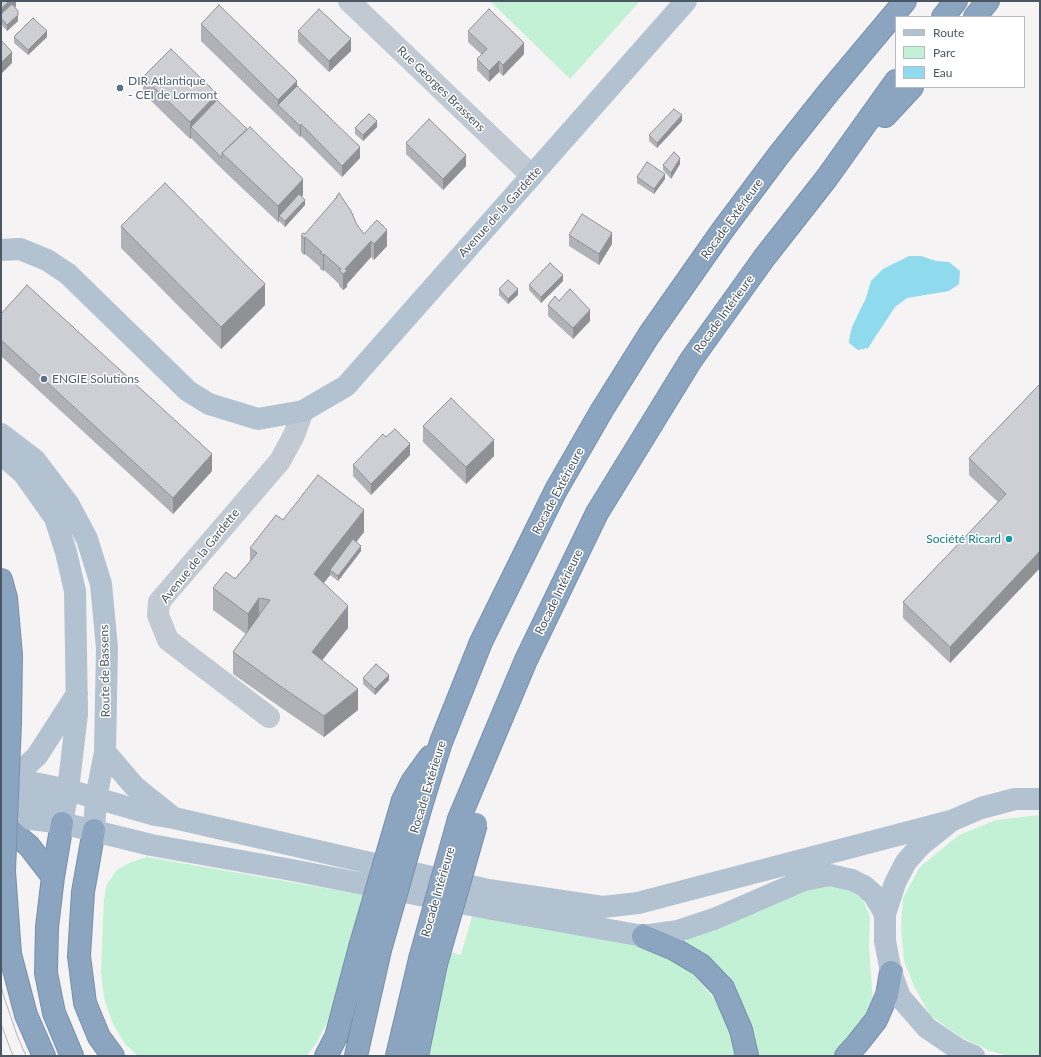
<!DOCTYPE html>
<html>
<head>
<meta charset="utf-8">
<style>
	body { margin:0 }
	#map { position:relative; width:1041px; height:1057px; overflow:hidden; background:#f5f3f3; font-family:Lato,sans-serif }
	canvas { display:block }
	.frame { position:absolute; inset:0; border:2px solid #4a5661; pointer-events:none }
	.legend { position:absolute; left:895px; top:16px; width:130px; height:72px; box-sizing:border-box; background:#fff; border:1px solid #b7bbc0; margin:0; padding:5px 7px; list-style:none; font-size:12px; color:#4a5661 }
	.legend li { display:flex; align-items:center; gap:8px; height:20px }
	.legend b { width:20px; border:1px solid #b7bbc0 }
</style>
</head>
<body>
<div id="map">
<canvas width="1041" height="1057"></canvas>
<div class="frame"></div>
<ul class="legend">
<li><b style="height:5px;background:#b3c2d1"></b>Route</li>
<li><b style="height:11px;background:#c3f1d5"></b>Parc</li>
<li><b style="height:11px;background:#90daee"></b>Eau</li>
</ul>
</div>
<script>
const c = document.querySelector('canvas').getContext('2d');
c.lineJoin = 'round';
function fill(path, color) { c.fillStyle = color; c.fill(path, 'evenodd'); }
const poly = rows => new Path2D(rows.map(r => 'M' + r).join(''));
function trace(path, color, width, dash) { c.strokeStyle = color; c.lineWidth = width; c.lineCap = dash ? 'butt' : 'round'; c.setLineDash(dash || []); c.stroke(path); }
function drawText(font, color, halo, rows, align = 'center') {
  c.font = font + ' Lato,sans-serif'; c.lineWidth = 3; c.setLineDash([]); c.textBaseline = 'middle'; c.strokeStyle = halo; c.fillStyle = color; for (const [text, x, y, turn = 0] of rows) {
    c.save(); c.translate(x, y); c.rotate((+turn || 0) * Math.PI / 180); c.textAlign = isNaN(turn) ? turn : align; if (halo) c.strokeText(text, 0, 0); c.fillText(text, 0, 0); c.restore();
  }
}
fill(poly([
	[490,1,640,1,570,79],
	[1040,815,1040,1056,1009,1056,990,1051,959,1036,930,1015,914,986,904,961,901,927,903,898,920,867,959,835,996,820],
	[147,857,364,895,339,987,326,1024,317,1042,307,1056,138,1056,126,1045,112,1022,104,998,101,972,104,899,107,884,117,870,131,862],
	[835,883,862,898,870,916,869,946,873,1003,834,1056,756,1056,755,1041,741,1003,679,942,808,885],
	[473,913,620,939,671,957,694,974,715,1000,729,1029,738,1056,428,1056,449,952,461,955]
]), '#c3f1d5');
fill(poly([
	[909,256,921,256,936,261,949,262,960,271,959,284,949,291,907,298,895,307,868,348,858,350,849,343,849,340,852,327,866,298,871,281,883,269]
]), '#90daee');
const highway = poly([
	[943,17,956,1],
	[975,17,988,1],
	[885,116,912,87],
	[1,580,6,598,11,655,10,722],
	[403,800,412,782,430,757],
	[421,806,441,742,481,642,556,490,602,410,649,335,722,231,778,156,828,93,905,1],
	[459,819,526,660,597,513,691,360,764,258,826,179,896,81],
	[1,822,29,846,53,877],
	[62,823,53,877,47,927,46,973,54,1013,72,1056],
	[94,830,83,892,79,956,85,1003,99,1037,113,1056],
	[4,871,10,954,26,1015,44,1056],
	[643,936,674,949,701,965,723,988,741,1030,747,1056],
	[326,1056,336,1037,360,947],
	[356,1056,380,950],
	[397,1056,420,959],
	[417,1056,436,964],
	[846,1056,857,1044,876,1020,887,995,891,972]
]);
trace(highway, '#7690ad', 24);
trace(poly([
	[349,1,532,176],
	[269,717,168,640,158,615,159,602,280,461,294,435,303,411]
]), '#c1cad2', 22);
trace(poly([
	[1,250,20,249,47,260,68,274,188,391,209,404,258,419,303,411,346,386,686,1],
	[1,434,35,460,69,505,87,539,101,584,107,648,105,752,96,798,94,830],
	[1,454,23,473,55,518,66,552,75,591,77,714,68,790,62,823],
	[105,752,134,786,170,815],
	[1,776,68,790,155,815,174,818,488,890,603,907,638,903,951,821],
	[13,778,37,756,77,694],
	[1,795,42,799,65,804],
	[1,815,62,823,151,845,292,870,481,907,643,936,678,931,714,919,804,880,830,875,852,880,864,886,874,895,885,914],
	[974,1056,958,1049,927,1028,900,997,891,972,885,941,885,914,895,883,906,862,920,846,951,821,981,808,1015,799,1040,799]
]), '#b3c2d1', 22);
trace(highway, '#8ba5c1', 22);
trace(poly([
	[1,984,3,994,17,1035,26,1056],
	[1,1024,13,1056]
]), '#b5b8bd', 1);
const highwayBridge = poly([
	[4,871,10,722],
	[360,947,403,800],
	[380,950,421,806],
	[420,959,459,819],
	[436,964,476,824]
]);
trace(highwayBridge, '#7690ad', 24, []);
trace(highwayBridge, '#8ba5c1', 22);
fill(poly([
	[1,1,16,1,16,6,15,7,18,21,7,31,1,24],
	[201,24,297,86,360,158,342,177,301,136,300,137,201,41],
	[298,31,351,51,329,72,298,42],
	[468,31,524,54,503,76,499,72,489,82,477,70,477,59,482,55,468,42],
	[14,37,47,37,28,55,14,43],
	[143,77,217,100,303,195,302,197,305,205,285,227,279,221,278,222,222,169,191,138,190,139,143,93],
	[682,121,657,148,649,141,649,135],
	[377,127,363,141,355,134,355,128],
	[406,143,466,166,443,190,406,154],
	[680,164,671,179,663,170,663,165],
	[637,177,665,179,654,194,637,183],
	[336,197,364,234,387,246,374,260,371,257,347,284,347,287,343,290,339,286,339,284,324,270,323,271,320,269,320,267,305,254,304,255,301,252,301,236,305,234,336,198],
	[121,226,265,305,221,349,121,248],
	[569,235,612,244,599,265,569,246],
	[563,281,541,303,529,290,529,285],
	[499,289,518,295,508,304,499,295],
	[548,305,590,321,573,339,548,316],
	[1,314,212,471,173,514,1,356],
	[1040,384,1040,568,950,663,903,618,903,602,998,502,969,475,969,458],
	[423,426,494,456,466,484,423,442],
	[386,437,410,455,371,495,353,476,353,465],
	[283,520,364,532,356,542,361,551,338,581,330,575,324,583,348,628,322,660,358,710,324,737,280,707,233,674,233,652,246,634,213,610,213,588,235,579,250,561,250,548],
	[363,678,389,680,375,695,363,684]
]), '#b0b2b7');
fill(poly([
	[9,1,16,1,16,6,2,19,1,18,1,9],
	[18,15,18,21,7,31,7,25],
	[47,31,47,37,28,55,28,50],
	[351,39,351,51,329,72,329,61],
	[524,43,524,54,503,76,503,65],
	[12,52,12,63,1,74,1,63],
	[499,61,499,72,489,82,489,71],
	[297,81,297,97,278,105,278,116,278,100],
	[217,94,217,111,191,127,191,138,190,139,190,122],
	[682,115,682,121,657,148,657,143],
	[377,121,377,127,363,141,363,135],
	[301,124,301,136,300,137,300,126],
	[360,147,360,158,342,177,342,166],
	[466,155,466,166,443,190,443,179],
	[680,158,680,164,671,179,671,173],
	[665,174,665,179,654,194,654,189],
	[303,179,303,195,282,218,279,216,279,221,278,222,278,206],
	[305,200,305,205,285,227,285,221],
	[387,230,387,246,374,260,374,244],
	[612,233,612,244,599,265,599,254],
	[305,237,305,254,304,255,304,238],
	[371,241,371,257,347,284,347,287,343,290,343,274,345,269],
	[324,254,324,270,323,271,323,255],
	[563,275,563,281,541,303,541,297],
	[265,284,265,305,221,349,221,327],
	[518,289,518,295,508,304,508,299],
	[590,310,590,321,573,339,573,328],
	[494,440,494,456,466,484,466,467],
	[410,444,410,455,371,495,371,484],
	[212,454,212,471,173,514,173,498],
	[364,510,364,532,333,572,330,570,330,575,314,595,314,574],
	[361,546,361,551,338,581,338,576],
	[1040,551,1040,568,950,663,950,647],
	[259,598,259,619,248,636,248,614],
	[348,606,348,628,312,673,312,652],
	[389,675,389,680,375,695,375,689],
	[358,689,358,710,324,737,324,716]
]), '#909195');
const building = poly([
	[1,1,9,1,1,9,1,1],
	[12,4,18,11,18,15,7,25,1,18,1,14,12,4],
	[219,5,297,81,278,100,201,24,219,5],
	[319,9,351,39,329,61,298,31,319,9],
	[489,9,524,43,503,65,499,61,489,71,477,59,487,49,468,31,489,9],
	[33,18,47,31,28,50,14,37,33,18],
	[1,40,12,52,1,63,1,40],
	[171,49,217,94,190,122,143,77,171,49],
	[297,86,360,147,342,166,301,124,300,126,278,105,297,86],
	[217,100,247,129,222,153,222,158,191,127,217,100],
	[674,109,682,115,657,143,649,135,674,109],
	[369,114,377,121,363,135,355,128,369,114],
	[429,119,466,155,443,179,406,143,429,119],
	[250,127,303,179,278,206,222,153,250,127],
	[674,152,680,158,671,173,663,165,674,152],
	[647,162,665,174,654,189,637,177,647,162],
	[165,183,265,284,221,327,121,226,165,183],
	[339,193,351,211,357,225,364,234,377,220,387,230,374,244,371,241,345,269,347,271,343,274,339,270,341,269,324,254,323,255,320,253,322,252,305,237,304,238,301,236,303,233,305,234,337,197,336,197,339,193],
	[299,194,305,200,285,221,279,216,299,194],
	[582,214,612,233,599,254,569,235,582,214],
	[550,263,563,275,541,297,529,285,550,263],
	[508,280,518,289,508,299,499,289,508,280],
	[27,285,212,454,173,498,1,340,1,314,27,285],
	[570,289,590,310,573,328,548,305,555,296,559,301,570,289],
	[1040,384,1040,551,950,647,903,602,1006,494,969,458,1040,384],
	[451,398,494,440,466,467,423,426,451,398],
	[395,429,410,444,371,484,353,465,383,434,386,437,395,429],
	[318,475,364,510,314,574,348,606,312,652,358,689,324,716,280,686,233,652,270,600,259,598,248,614,213,588,226,572,235,579,257,553,250,548,276,515,283,520,318,475],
	[353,539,361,546,338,576,330,570,353,539],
	[376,664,389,675,375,689,363,678,376,664]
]);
fill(building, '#cdcfd5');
trace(building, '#909195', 1);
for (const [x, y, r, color] of [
	[120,88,4,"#5c6f8a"],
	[44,379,4,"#5c6f8a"],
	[1009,539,4,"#0f9aa8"]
]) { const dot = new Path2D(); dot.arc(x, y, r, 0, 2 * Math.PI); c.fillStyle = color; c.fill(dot); trace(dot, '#fff', 1.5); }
drawText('12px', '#4e5e75', '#fff', [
	["DIR Atlantique",128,81],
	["- CEI de Lormont",128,95],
	["ENGIE Solutions",52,379]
], 'left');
drawText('12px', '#4a5661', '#fff', [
	["Rue Georges Brassens",441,89,44],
	["Avenue de la Gardette",500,212,-48],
	["Rocade Extérieure",732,219,-54],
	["Rocade Intérieure",724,314,-54],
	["Rocade Extérieure",558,491,-62],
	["Avenue de la Gardette",200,556,-51],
	["Rocade Intérieure",559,592,-64],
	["Route de Bassens",105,671,-91],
	["Rocade Extérieure",428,787,-73],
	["Rocade Intérieure",438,892,-74]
]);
drawText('12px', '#0d838f', '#fff', [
	["Société Ricard",1001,539]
], 'right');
</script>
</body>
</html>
